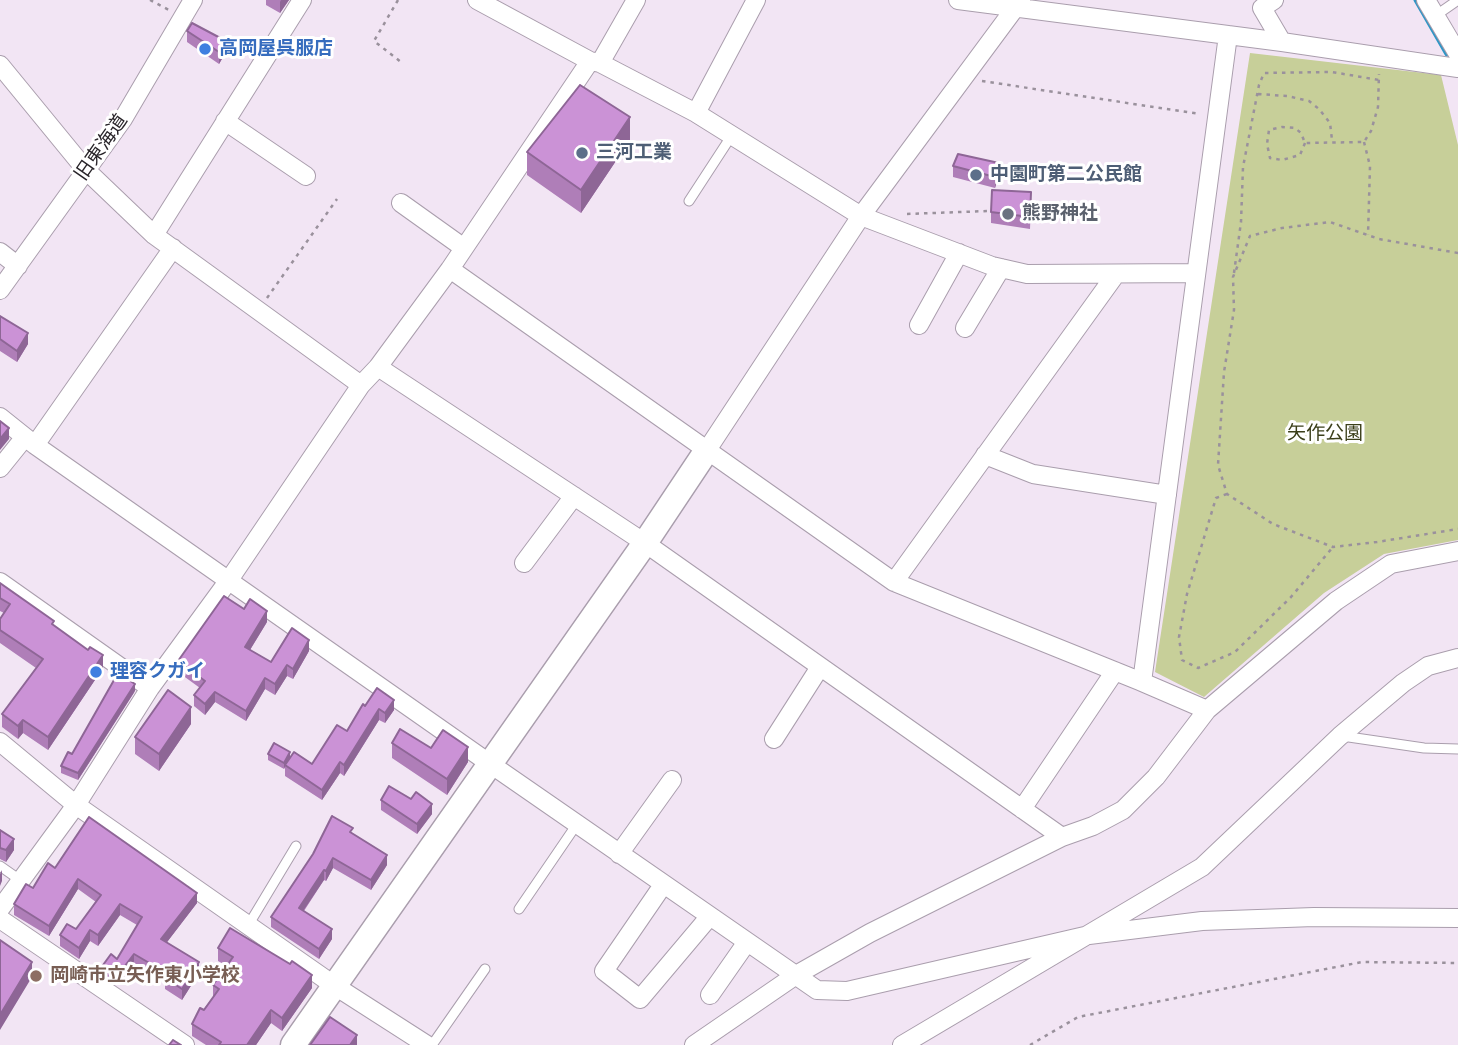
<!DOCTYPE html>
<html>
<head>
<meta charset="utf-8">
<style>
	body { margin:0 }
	canvas { display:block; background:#f2e5f4 }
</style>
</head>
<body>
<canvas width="1458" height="1045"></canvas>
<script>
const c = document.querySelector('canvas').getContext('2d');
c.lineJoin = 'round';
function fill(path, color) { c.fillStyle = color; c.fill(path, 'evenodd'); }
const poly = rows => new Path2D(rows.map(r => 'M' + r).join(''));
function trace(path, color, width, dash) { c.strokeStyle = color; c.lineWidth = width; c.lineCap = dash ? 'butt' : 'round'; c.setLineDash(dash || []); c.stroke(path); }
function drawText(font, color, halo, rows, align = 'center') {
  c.font = font + ' Roboto,"Noto Sans JP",sans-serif'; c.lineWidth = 6; c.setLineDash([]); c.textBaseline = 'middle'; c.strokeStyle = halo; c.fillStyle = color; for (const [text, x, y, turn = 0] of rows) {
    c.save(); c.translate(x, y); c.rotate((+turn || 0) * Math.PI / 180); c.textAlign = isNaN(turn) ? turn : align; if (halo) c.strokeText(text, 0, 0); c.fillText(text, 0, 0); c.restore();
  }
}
fill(poly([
	[1250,53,1441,75,1458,145,1458,540,1384,554,1324,593,1204,697,1155,672]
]), '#c7cf99');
trace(poly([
	[1416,0,1447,54]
]), '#3196c5', 5);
const lane = poly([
	[1435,16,1458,0],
	[689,201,732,135],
	[1342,736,1424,748,1458,749],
	[0,866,20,880],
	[519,909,577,824],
	[249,924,296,846],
	[432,1045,485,969]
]);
const street = poly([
	[477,0,590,61,600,63,696,113,861,216,992,266,1027,274,1196,273],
	[958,0,1282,42,1458,68],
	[1274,0,1262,8,1282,42],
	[1426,0,1458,54],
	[600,63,636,0],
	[0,65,86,170,154,235,361,385],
	[696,113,756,0],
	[225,121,306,176],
	[401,203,464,248],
	[154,235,302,0],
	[0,252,18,266],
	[450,269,894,582,1142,682,1207,710],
	[0,290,123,119,193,0],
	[919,325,959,253],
	[965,328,1001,268],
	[378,367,645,543,1062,837,1093,826,1123,810,1156,777,1207,710,1336,601,1391,564,1458,551],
	[0,417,35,445,489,763,817,990,847,991,1089,935,1202,921,1314,917,1458,918],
	[35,445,173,248],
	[707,450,861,216,1021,0],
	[985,455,1033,474,1167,495],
	[0,468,25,437],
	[524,563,574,496],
	[0,582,150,688],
	[894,582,1116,274],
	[1142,682,1228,35],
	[774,739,820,667],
	[0,742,76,805,335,986,427,1045],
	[1022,809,1115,671],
	[619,854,672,780],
	[663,885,604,971,640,999,710,916],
	[0,909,76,805,150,688,229,580,361,385,378,367,450,269,590,61],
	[0,919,185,1045],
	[710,995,747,942],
	[694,1045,796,975,870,933,1062,837],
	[902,1045,1202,867,1340,736,1403,683,1428,666,1458,658]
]);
const secondary = poly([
	[293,1045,645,543,707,450]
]);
trace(lane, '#aa9ead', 11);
trace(street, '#aa9ead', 20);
trace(secondary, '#aa9ead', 27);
trace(poly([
	[150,0,169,10],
	[398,0,374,41,401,62],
	[982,81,1200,114],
	[1258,94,1287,96,1309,101,1319,109,1330,123,1332,140],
	[1364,142,1370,166,1368,235],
	[1305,143,1300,155,1282,160,1270,158,1267,144,1269,130,1282,127,1295,128,1301,133,1305,143,1364,142,1371,131,1378,107,1379,74],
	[907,214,988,211],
	[1458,253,1379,239,1330,222,1282,228,1250,236,1233,277,1234,310,1224,372,1218,465,1227,494,1273,524,1333,547,1377,542,1458,529],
	[1234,273,1241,222,1243,167,1259,85,1264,73,1332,72,1379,80],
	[267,298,337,199],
	[1227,494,1216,498,1187,594,1179,637,1182,660,1198,668,1235,652,1291,597,1333,547],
	[1030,1045,1078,1017,1362,962,1458,963]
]), '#9a919c', 2.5, [3.5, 5]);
trace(lane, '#fff', 9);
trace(street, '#fff', 18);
trace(secondary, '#fff', 24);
fill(poly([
	[266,0,289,0,280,13,266,5],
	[187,31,226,52,219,64,187,42],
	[630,140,581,213,527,175,527,152],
	[953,166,999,174,995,188,953,177],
	[1031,204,1030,229,991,223,991,212],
	[0,316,28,344,17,362,0,351],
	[0,583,54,626,103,668,48,750,23,733,18,739,2,727,2,714,36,668,0,643,0,619,4,613,0,611],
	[267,622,250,650,271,662,309,651,293,679,287,676,275,695,265,689,246,721,215,702,205,715,194,706,194,695,200,688,178,672,178,661],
	[135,691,78,780,61,773,61,766,72,754],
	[365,706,394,710,385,723,379,720,344,776,340,773,322,800,285,776,285,766,284,769,268,760,268,754,290,757,312,764,347,731],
	[191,724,159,771,135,754,135,737],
	[392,743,431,748,468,762,447,795,392,758],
	[381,800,432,814,417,834,381,810],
	[0,830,14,850,6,862,0,859],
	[353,834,387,865,371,890,333,868,326,881,324,880,304,911,332,939,319,959,271,927,271,917],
	[55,868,197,903,167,942,199,973,182,1000,165,989,165,983,134,965,118,985,103,975,103,965,117,959,137,925,120,915,98,946,90,941,79,959,60,946,60,935,76,929,96,902,78,889,49,936,14,915,14,904],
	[218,948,312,988,282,1031,271,1023,256,1045,206,1045,192,1036,192,1024,213,997,213,985,227,966,218,961]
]), '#af7eb8');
fill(poly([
	[281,0,289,0,280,13,280,2],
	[226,41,226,52,219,64,219,52],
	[630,117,630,140,581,213,581,190],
	[999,163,999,174,995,188,995,177],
	[28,333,28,344,17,362,17,351],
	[9,428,9,439,0,450,0,439],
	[267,611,267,622,245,658,245,647],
	[309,640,309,651,293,679,293,669],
	[103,655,103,668,48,750,48,737],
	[287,665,287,676,275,695,275,684],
	[265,678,265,689,246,721,246,711],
	[135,684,135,691,78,780,78,773],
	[215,692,215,702,205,715,205,704],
	[394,700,394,710,385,723,385,713],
	[191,707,191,724,159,771,159,754],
	[379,709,379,720,344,776,344,765],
	[23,720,23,733,18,739,18,726],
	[468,747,468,762,447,795,447,779],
	[290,752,290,757,284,769,284,763],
	[340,762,340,773,322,800,322,790],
	[432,804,432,814,417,834,417,824],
	[14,839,14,850,6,862,6,850],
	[387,855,387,865,371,890,371,880],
	[333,858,333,868,326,881,326,871],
	[2,870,2,881,0,886,0,874],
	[324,870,324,880,299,917,299,908],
	[78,879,78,889,49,936,49,926],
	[197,893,197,903,161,950,161,939],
	[120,904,120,915,98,946,98,935],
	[332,929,332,939,319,959,319,949],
	[90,930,90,941,79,959,79,948],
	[134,954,134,965,118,985,118,975],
	[32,962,32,977,0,1030,0,1015],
	[199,962,199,973,182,1000,182,989],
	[312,975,312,988,282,1031,282,1018],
	[271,1010,271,1023,256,1045,247,1045],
	[357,1035,357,1045,350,1045]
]), '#8e6696');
const building = poly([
	[192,23,226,41,219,52,187,31,192,23],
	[580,85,630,117,581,190,527,152,580,85],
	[958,154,999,163,995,177,953,166,958,154],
	[992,190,1031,192,1030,217,991,212,992,190],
	[0,316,28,333,17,351,0,339,0,316],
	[0,421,9,428,0,439,0,421],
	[0,583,54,621,52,624,88,650,90,647,103,655,48,737,23,720,18,726,2,714,43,659,0,630,0,619,10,604,0,598,0,583],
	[224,596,244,609,250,599,267,611,245,647,271,662,292,628,309,640,293,669,287,665,275,684,265,678,246,711,215,692,205,704,194,695,205,681,178,661,224,596],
	[118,673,135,684,78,773,61,766,68,752,72,754,118,673],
	[377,688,394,700,385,713,379,709,344,765,340,762,322,790,285,765,294,752,312,764,337,725,347,731,363,704,365,706,377,688],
	[168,690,191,707,159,754,135,737,168,690],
	[400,729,431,748,443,730,468,747,447,779,392,743,400,729],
	[274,743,290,752,284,763,268,754,274,743],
	[389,786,411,799,416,792,432,804,417,824,381,800,389,786],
	[332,816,353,828,350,832,387,855,371,880,333,858,326,871,324,870,299,908,332,929,319,949,271,917,313,854,332,816],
	[89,817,197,893,161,939,199,962,182,989,165,978,168,974,134,954,118,975,103,965,111,954,117,959,142,917,120,904,98,935,90,930,79,948,60,935,67,924,76,929,101,895,78,879,49,926,14,904,26,884,33,888,48,863,55,868,89,817],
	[0,830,14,839,6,850,0,848,0,830],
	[230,928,290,964,292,961,312,975,282,1018,271,1010,247,1045,219,1045,221,1042,192,1024,200,1008,204,1010,219,989,213,985,233,957,218,948,230,928],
	[0,940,32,962,0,1015,0,940],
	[330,1017,357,1035,350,1045,310,1045,330,1017],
	[173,1040,181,1045,169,1045,173,1040]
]);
fill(building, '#cb92d6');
trace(building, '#8e6696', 2);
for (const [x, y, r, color] of [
	[205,49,7,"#3f7fe0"],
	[582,153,7,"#5c6f8a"],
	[976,175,7,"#5c6f8a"],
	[1008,214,7,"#6b7280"],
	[96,672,7,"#3f7fe0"],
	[36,976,7,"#8d6e63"]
]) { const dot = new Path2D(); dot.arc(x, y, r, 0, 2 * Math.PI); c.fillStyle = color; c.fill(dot); trace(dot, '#fff', 2.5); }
drawText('bold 19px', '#366cbe', '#fff', [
	["高岡屋呉服店",219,49],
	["理容クガイ",110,672]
], 'left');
drawText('19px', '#29252a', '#fff', [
	["旧東海道",102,148,-55]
]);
drawText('bold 19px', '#4e5e75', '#fff', [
	["三河工業",596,153],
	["中園町第二公民館",990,175]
], 'left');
drawText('bold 19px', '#5b616d', '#fff', [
	["熊野神社",1022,214]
], 'left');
drawText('19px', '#3b3f1a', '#fff', [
	["矢作公園",1325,434]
]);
drawText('bold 19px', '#785e54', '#fff', [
	["岡崎市立矢作東小学校",50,976]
], 'left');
</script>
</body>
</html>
